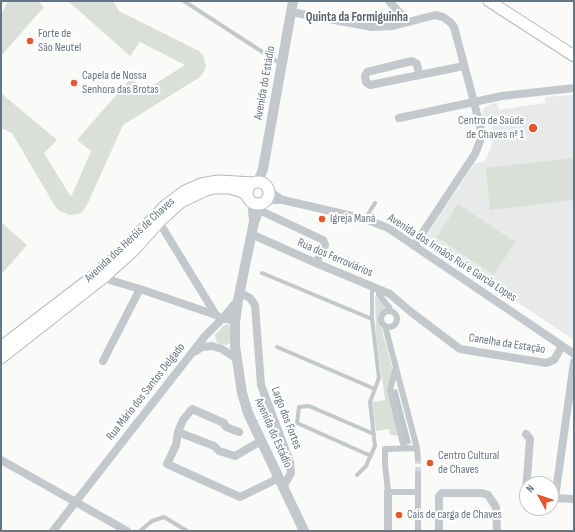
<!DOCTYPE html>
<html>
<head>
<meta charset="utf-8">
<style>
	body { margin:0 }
	#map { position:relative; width:575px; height:532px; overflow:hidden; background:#fafaf8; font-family:"Sofia Sans Condensed",sans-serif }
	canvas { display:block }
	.frame { position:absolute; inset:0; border:2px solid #657683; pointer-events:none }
	.north { position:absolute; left:519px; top:476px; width:40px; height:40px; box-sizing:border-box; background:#fff; border:1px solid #c1c8cd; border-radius:50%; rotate:310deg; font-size:11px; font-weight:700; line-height:16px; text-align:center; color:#657683 }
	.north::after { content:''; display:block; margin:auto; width:14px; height:18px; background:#e4572e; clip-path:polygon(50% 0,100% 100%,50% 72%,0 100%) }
</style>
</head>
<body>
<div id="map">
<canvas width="575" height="532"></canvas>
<div class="frame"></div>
<div class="north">N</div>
</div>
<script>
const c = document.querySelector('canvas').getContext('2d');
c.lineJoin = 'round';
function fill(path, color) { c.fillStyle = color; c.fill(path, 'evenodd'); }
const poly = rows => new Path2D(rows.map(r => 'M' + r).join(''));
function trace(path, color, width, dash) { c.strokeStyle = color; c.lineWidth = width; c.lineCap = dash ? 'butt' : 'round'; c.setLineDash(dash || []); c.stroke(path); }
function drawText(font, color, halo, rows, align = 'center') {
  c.font = font + ' "Sofia Sans Condensed",sans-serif'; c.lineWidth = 4; c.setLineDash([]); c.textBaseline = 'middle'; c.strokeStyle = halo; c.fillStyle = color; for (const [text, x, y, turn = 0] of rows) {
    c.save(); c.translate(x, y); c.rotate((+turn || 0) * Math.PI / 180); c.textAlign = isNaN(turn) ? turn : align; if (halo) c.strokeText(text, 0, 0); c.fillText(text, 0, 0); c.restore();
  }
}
fill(poly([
	[574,95,574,340,424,240,475,163,484,162,490,150,493,135,489,118,482,119,482,113,484,108,491,104,497,103,499,110,545,103,545,97]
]), '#e8e9e9');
fill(poly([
	[8,1,38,1,44,7,1,56,1,15],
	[68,1,113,1,119,11,199,51,203,55,206,66,204,72,200,77,123,125,87,205,83,211,79,214,69,215,60,211,55,206,12,133,1,128,1,93,57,140,44,153,71,197,91,151,77,140,131,78,144,91,185,65,140,42,130,56],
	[574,158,574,200,490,210,486,168],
	[458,204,515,242,494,275,437,237],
	[1,222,27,245,1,275],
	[375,296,388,309,384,310,380,315,380,323,393,371,388,389,400,436,390,435,389,429,376,431,372,402,385,400,376,335],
	[228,324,230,327,230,342,227,345,219,344,216,341,215,335,224,325]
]), '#dadfd7');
fill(poly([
	[397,389,411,443,406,445,392,390]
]), '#bbc7cb');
trace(poly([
	[418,458,418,474]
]), '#d5d9db', 6, [6, 3]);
const secondary = poly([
	[489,1,574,56],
	'247 193a11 11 0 1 1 22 0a11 11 0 1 1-22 0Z',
	[1,347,96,274,127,246,165,206,185,191,201,184,218,181,254,183],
	[1,358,103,278,133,251,159,222,181,202,206,190,214,188,229,188,240,191,247,195]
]);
trace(secondary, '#b3babf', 13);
trace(poly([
	[184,1,281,64],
	[365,219,375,203],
	[262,273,372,319],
	[277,347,375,389],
	[371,456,297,423,299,407,309,406,374,434],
	[357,475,366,466,375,446,370,402,379,378,372,319,372,287],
	[140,531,152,521,164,517,187,531]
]), '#c3c8cc', 4);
trace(poly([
	[379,290,379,295,389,307,390,311],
	'381 319a8 8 0 1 1 16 0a8 8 0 1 1-16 0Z',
	[385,326,417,448,418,458],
	[396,367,390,390,404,448],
	[417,448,385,449,385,464,388,492,418,492],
	[418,531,418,474]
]), '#c3c8cc', 6);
trace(poly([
	[389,1,408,22],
	[291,12,372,27,393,26,435,15,443,17,450,22,454,27,474,102,399,118],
	[419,75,417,64,412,61,367,72,365,76,366,82,370,85,464,66],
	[268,190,282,200],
	[267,200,283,200,365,219,388,228,574,354],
	[259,210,323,240,325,245,316,263],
	[159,222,216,315],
	[251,234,316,263,390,294,411,312,460,349,546,363,554,360,562,346],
	[414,246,475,154,480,141,481,130,474,102,502,96,574,88],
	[103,278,140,289,216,315,222,319,228,319,235,322],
	[239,292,250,298,255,305,261,385,290,462,291,473,283,487],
	[196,351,202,347,212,346,222,349,237,359],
	[103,361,140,289],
	[178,432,214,446,219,451,235,456,261,441],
	[239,432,226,427,224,423,192,409,183,420,178,432,176,445,167,464,240,497,279,478],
	[526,434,530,439,526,491,527,493],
	[1,460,127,531],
	[551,498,574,499],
	[555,498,574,362],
	[53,531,205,336,222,319,238,300],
	[388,531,388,492],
	[439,531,439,496,442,493,482,493,488,495,496,507,497,531]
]), '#c3c8cc', 8);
trace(poly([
	[258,182,263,169,293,1],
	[252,202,254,220],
	[262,203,254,222,238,300,235,322,235,346,242,393,248,413,304,531]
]), '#c3c8cc', 10);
trace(secondary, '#fff', 11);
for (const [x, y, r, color] of [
	[30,41,4,"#e4572e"],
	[74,83,4,"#e4572e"],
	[533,128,5,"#e4572e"],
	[322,219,4,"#e4572e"],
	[430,463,4,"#e4572e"],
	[399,515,4,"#e4572e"]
]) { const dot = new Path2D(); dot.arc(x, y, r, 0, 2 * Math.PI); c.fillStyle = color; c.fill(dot); trace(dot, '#fff', 1.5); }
drawText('12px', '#657683', '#fff', [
	["Forte de",38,34],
	["São Neutel",38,48],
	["Capela de Nossa",82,76],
	["Senhora das Brotas",82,90],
	["Centro de Saúde",524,121,"right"],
	["de Chaves nº 1",524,135,"right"],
	["Igreja Maná",330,219],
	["Centro Cultural",438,456],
	["de Chaves",438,470],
	["Cais de carga de Chaves",407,515]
], 'left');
drawText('12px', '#657683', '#fff', [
	["Avenida do Estádio",265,83,-80],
	["Avenida dos Heróis de Chaves",130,240,-43],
	["Rua dos Ferroviários",335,258,23],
	["Avenida dos Irmãos Rui e Garcia Lopes",452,258,33],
	["Canelha da Estação",507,344,9],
	["Rua Mário dos Santos Delgado",146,392,-52],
	["Largo dos Fortes",286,418,69],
	["Avenida do Estádio",273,433,66]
]);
drawText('bold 13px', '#57646e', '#fff', [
	["Quinta da Formiguinha",357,18]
]);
</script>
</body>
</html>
